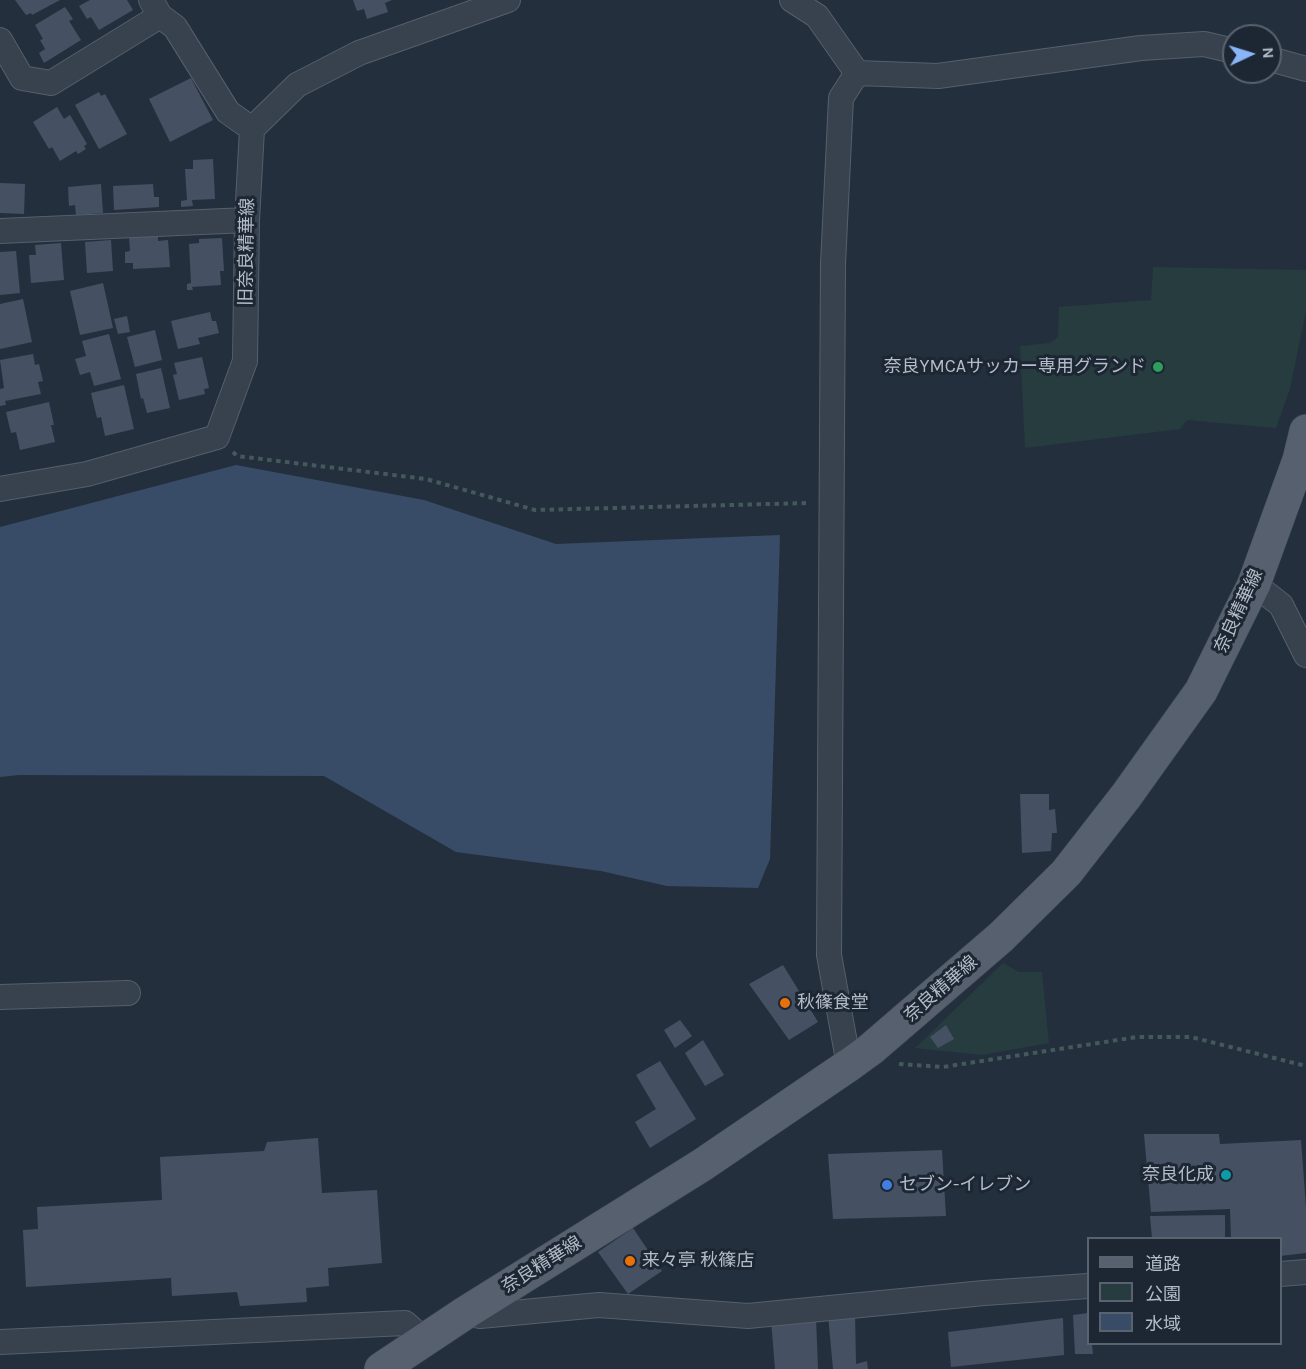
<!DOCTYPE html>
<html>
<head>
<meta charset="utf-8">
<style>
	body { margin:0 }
	#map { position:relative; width:1306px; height:1369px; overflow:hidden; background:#242f3e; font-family:Karla,"Noto Sans JP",sans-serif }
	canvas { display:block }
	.legend { position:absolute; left:1087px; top:1237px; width:195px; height:108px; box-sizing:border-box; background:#1d2633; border:2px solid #59626f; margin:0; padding:8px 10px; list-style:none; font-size:18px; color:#b4bcc9 }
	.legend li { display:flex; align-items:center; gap:12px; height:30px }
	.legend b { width:30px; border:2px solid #59626f }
	.north { position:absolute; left:1222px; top:24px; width:60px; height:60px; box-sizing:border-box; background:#1d2633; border:2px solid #59626f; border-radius:50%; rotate:86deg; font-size:16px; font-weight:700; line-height:24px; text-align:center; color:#b4bcc9 }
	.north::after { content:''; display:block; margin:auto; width:21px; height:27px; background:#8ab4f8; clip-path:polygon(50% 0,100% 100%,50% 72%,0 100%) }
</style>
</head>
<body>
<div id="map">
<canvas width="1306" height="1369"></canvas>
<ul class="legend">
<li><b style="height:8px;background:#56606e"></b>道路</li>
<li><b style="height:16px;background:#263c3f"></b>公園</li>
<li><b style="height:16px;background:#394c67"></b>水域</li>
</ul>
<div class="north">N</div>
</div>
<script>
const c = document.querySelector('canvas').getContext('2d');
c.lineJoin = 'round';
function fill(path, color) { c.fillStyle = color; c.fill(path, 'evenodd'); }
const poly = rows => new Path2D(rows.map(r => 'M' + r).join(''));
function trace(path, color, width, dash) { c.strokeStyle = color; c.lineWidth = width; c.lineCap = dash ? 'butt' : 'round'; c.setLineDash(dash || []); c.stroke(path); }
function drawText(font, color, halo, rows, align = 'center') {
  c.font = font + ' Karla,"Noto Sans JP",sans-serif'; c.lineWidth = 6; c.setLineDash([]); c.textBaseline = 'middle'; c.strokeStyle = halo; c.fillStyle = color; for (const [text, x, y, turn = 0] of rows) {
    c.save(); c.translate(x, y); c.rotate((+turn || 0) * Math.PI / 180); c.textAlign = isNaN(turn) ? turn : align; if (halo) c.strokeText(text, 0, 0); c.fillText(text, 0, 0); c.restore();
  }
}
fill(poly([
	[1153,267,1306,270,1306,311,1290,389,1276,428,1187,420,1180,429,1025,448,1020,346,1050,343,1058,337,1059,307,1151,300],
	[1003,963,1019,972,1042,972,1049,1043,982,1055,915,1048]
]), '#263c3f');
fill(poly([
	[236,465,424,500,556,544,780,535,770,859,758,888,667,886,601,871,456,852,324,776,19,775,0,777,0,527]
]), '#394c67');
fill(poly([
	[15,0,60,0,32,15,31,13,26,15],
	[90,0,127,0,133,10,99,30,91,17,87,19,79,6],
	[353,0,392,0,385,3,388,12,367,19,364,9,357,11],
	[65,7,73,19,69,21,81,40,44,63,39,53,45,49,40,40,43,39,35,25],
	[191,78,213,120,170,142,149,99],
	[99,92,101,96,105,94,127,134,99,149,75,105],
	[57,107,64,119,70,115,87,144,84,146,86,149,78,154,76,151,60,161,52,147,49,149,33,122],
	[213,159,215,199,192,200,193,206,181,207,181,201,187,200,185,169,193,169,193,160],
	[0,183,25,184,24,214,0,213],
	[101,184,103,213,76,215,75,205,69,206,68,187],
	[153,184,154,197,159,197,159,207,114,210,113,186],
	[158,235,158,241,168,240,170,267,133,269,133,263,125,263,125,252,130,251,129,237],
	[222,238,224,271,220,271,221,285,192,287,193,290,187,290,187,284,191,283,189,244,199,243,199,239],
	[111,240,113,271,87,273,85,242],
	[61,243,64,280,31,283,29,255,36,255,35,245],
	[16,251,20,293,0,295,0,252],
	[103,283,113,328,80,335,70,291],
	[23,299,32,342,0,349,0,304],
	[210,312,212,321,216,321,219,333,198,338,200,344,178,349,171,321],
	[127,316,130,332,118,334,114,319],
	[155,330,162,360,135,367,127,337],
	[109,334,121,379,94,386,90,372,80,375,75,359,86,356,82,341],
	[33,354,35,365,39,364,43,381,38,382,41,394,5,401,6,405,0,406,0,389,4,388,0,360],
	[202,357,209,388,204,389,205,394,179,400,173,375,177,374,174,363],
	[161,368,170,408,147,413,143,398,141,399,136,374],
	[124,385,134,429,105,436,101,417,97,418,91,393],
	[49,402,54,425,51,425,55,442,20,450,16,432,11,433,6,412],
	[1020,794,1049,794,1049,810,1055,809,1057,833,1052,833,1051,851,1022,853],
	[783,965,818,1022,789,1040,749,984],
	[680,1020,692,1036,675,1048,664,1030],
	[946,1025,954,1039,938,1048,930,1037],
	[703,1040,724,1075,705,1086,685,1053],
	[660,1061,696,1119,650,1148,635,1122,656,1109,636,1075],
	[1144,1134,1219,1134,1220,1144,1301,1140,1306,1207,1306,1253,1280,1256,1280,1238,1231,1238,1230,1209,1151,1212],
	[318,1138,322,1193,377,1190,382,1263,328,1268,329,1286,306,1288,307,1302,240,1306,237,1292,172,1296,171,1278,26,1287,23,1230,38,1229,37,1207,162,1200,160,1157,264,1151,267,1142],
	[942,1150,946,1216,833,1219,828,1154],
	[1225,1215,1225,1238,1152,1238,1150,1216],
	[633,1228,662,1271,628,1294,598,1252],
	[855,1313,856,1364,867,1361,868,1369,833,1369,828,1315],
	[1088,1313,1088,1344,1092,1344,1093,1354,1075,1354,1073,1315],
	[816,1318,818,1369,775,1369,771,1320],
	[1063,1318,1064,1355,951,1367,948,1332]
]), '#455162');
const minor = poly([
	[151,0,160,16,175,27,228,112,252,129],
	[792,0,817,16,857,73],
	[0,40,22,78,51,83,160,16],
	[1270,59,1306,69],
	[857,73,938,76,1141,48,1204,44,1234,51],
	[0,231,247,220],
	[0,489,87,474,217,437,245,361,247,220,252,129,297,85,359,53,508,0],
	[1254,584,1281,605,1306,655],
	[0,997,128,993],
	[849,1065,829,955,833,264,841,98,857,73],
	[1280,1274,1306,1272],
	[465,1313,480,1316,599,1305,748,1316,984,1293,1088,1286],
	[0,1342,405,1323,425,1341]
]);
const primary = poly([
	[381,1369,465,1313,702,1165,849,1065,871,1049,1001,937,1066,873,1126,796,1201,691,1254,584,1299,460,1306,431]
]);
trace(minor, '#565f6c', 26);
trace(primary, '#414a57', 34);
trace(poly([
	[233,452,237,456,426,479,535,510,809,503],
	[899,1064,943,1067,1137,1037,1191,1037,1306,1066]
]), '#44595c', 4, [4.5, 4.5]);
trace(minor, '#38414e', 24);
trace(primary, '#56606e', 33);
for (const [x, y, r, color] of [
	[1158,367,6,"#2e9e5b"],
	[785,1003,6,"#e8710a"],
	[1226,1175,6,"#0f9aa8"],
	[887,1185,6,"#3f7fe0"],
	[630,1261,6,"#e8710a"]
]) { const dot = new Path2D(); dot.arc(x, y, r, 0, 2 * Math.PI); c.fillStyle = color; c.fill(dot); trace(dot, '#1d2633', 2); }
drawText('18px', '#b4bcc9', '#1d2633', [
	["旧奈良精華線",247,252,-89],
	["奈良精華線",1239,611,-65],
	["奈良精華線",941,989,-41],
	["奈良精華線",542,1265,-32]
]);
drawText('18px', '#b4bcc9', '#1d2633', [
	["奈良YMCAサッカー専用グランド",1146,367,"right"],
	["秋篠食堂",797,1003],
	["奈良化成",1214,1175,"right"],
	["セブン-イレブン",899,1185],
	["来々亭 秋篠店",642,1261]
], 'left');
</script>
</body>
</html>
